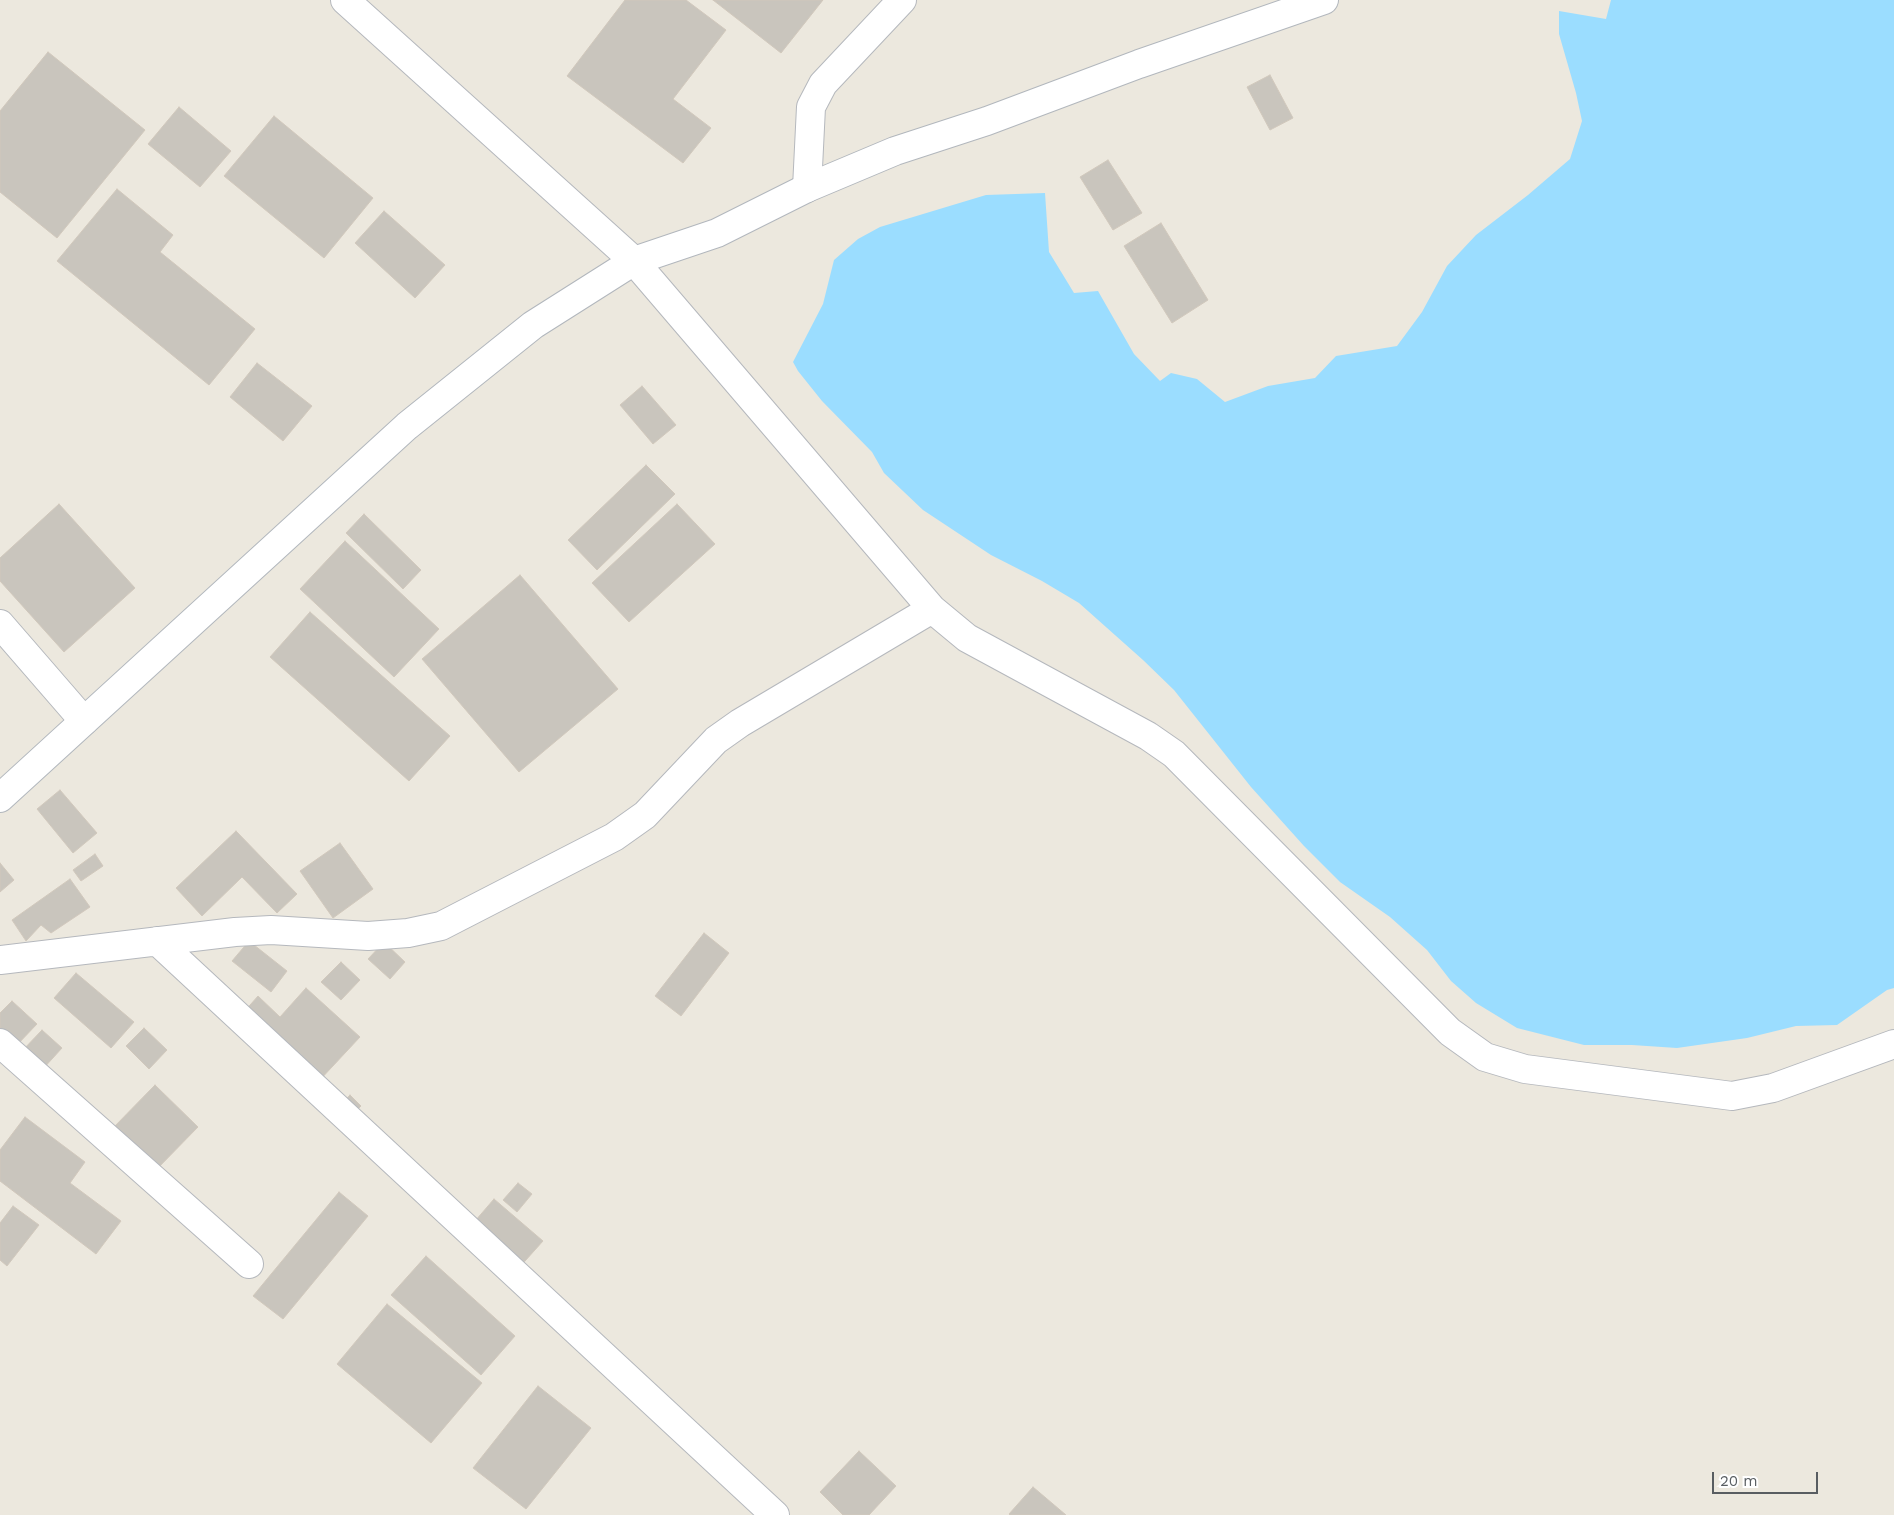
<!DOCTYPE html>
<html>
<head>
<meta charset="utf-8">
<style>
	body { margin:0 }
	#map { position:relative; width:1894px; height:1515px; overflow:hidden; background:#ece8de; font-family:"Work Sans",sans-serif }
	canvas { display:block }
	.scale { position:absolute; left:1712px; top:1472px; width:106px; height:22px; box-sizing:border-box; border:2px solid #585d61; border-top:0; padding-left:6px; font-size:15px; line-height:18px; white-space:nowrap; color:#585d61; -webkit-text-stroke:4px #fff; paint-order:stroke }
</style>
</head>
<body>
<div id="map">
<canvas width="1894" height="1515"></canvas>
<div class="scale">20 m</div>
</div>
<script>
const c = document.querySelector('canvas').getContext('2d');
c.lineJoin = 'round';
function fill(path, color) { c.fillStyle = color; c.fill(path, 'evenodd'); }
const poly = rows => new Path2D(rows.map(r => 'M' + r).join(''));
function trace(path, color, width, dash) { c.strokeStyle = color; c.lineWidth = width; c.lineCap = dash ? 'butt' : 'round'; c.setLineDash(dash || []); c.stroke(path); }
fill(poly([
	[1611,0,1894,0,1894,988,1887,990,1837,1025,1796,1026,1747,1038,1677,1048,1632,1045,1584,1045,1517,1028,1476,1003,1451,981,1427,950,1390,917,1340,882,1304,846,1251,787,1174,690,1143,660,1079,603,1042,581,991,555,923,510,884,473,872,452,822,401,798,371,793,362,823,304,834,260,858,239,880,227,986,195,1045,193,1049,252,1074,293,1098,291,1134,354,1160,381,1171,373,1197,379,1225,402,1268,386,1315,378,1336,356,1397,346,1422,312,1447,266,1476,235,1528,195,1570,159,1582,121,1576,93,1559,34,1559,11,1606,19]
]), '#9bddff');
const building = poly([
	[625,0,686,0,726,30,673,99,711,128,683,163,567,76,625,0],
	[713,0,823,0,781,53,713,0],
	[48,52,145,130,57,238,0,192,0,111,48,52],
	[1270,75,1293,118,1270,130,1247,87,1270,75],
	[179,107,231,151,200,187,148,144,179,107],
	[274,116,373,198,324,258,224,176,274,116],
	[1108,160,1142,213,1113,230,1080,177,1108,160],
	[117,189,173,235,160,252,255,329,209,385,57,261,117,189],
	[384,211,445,265,415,298,355,243,384,211],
	[1161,223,1208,300,1172,323,1124,246,1161,223],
	[257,363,312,406,283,441,230,397,257,363],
	[642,386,676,425,653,444,620,405,642,386],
	[646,465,675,494,597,570,568,540,646,465],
	[59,504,135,588,64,652,0,581,0,558,59,504],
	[677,504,715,544,629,622,592,583,677,504],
	[364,514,421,570,403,589,346,533,364,514],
	[345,541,439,629,394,677,300,589,345,541],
	[520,575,618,689,519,772,422,659,520,575],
	[310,612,450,736,409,781,270,657,310,612],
	[60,790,97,833,73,853,37,809,60,790],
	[236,831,297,894,277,913,242,877,202,916,176,888,236,831],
	[340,843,373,889,333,918,300,871,340,843],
	[95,854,103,866,81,881,73,870,95,854],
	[0,863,14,880,0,892,0,863],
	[70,879,90,907,51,933,41,925,26,941,12,920,70,879],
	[704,933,729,953,681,1016,655,996,704,933],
	[249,941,287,971,271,992,232,961,249,941],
	[384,942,405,962,390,979,368,959,384,942],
	[341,962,360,980,341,1000,321,982,341,962],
	[76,973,134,1022,111,1048,54,998,76,973],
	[306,988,360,1037,318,1082,243,1013,258,996,280,1017,306,988],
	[12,1001,37,1024,16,1046,0,1031,0,1013,12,1001],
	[144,1028,167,1050,149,1069,126,1046,144,1028],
	[42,1030,62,1048,42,1070,22,1051,42,1030],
	[155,1085,198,1127,155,1171,112,1129,155,1085],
	[350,1095,361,1106,351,1116,340,1106,350,1095],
	[25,1117,85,1162,70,1183,121,1221,96,1254,0,1181,0,1150,25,1117],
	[518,1183,532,1194,517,1212,503,1200,518,1183],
	[339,1192,368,1216,283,1319,253,1296,339,1192],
	[494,1199,543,1241,517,1270,469,1228,494,1199],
	[13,1206,39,1225,7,1266,0,1260,0,1223,13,1206],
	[426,1256,515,1336,481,1375,391,1295,426,1256],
	[387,1304,482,1383,431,1443,337,1364,387,1304],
	[538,1386,591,1428,526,1509,473,1468,538,1386],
	[859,1451,896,1486,869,1515,843,1515,820,1492,859,1451],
	[1033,1487,1066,1515,1010,1515,1009,1514,1033,1487]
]);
fill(building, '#c9c5bd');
trace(building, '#d1c8bc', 1);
const street = poly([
	[345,0,634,261,932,609,967,638,1148,736,1174,754,1450,1032,1485,1057,1525,1069,1732,1096,1773,1088,1894,1044],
	[807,188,811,107,823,84,902,0],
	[0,624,84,721],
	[157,941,775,1515],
	[0,960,235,932,271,930,368,936,408,933,441,926,614,837,645,815,716,740,740,723,932,609],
	[0,1043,249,1264]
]);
const secondary = poly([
	[0,798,407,426,533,325,634,261,717,233,807,188,895,151,987,121,1139,64,1324,0]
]);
trace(street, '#b5b8bd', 30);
trace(secondary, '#b2b7bd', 30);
trace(street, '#fff', 28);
trace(secondary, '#fff', 28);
</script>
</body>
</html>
